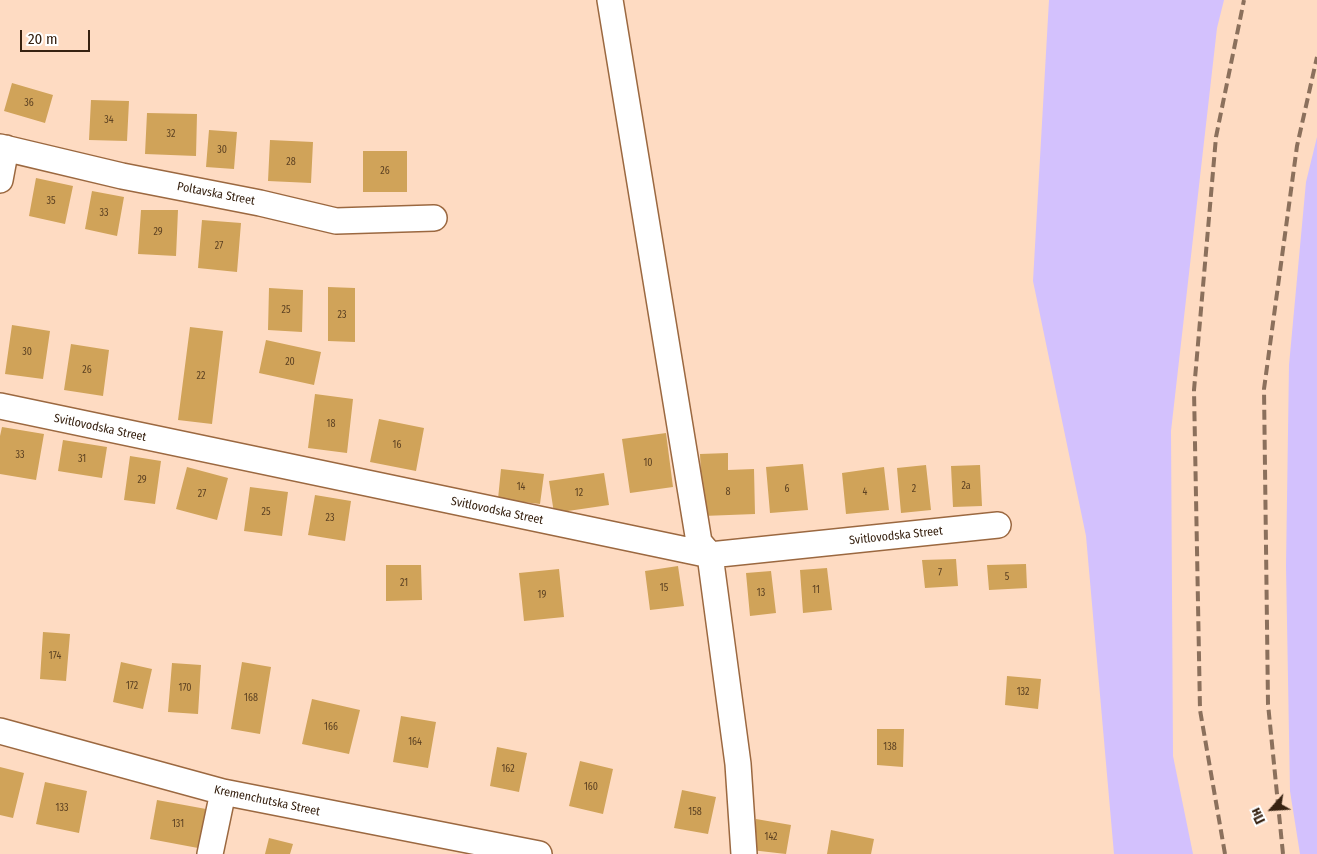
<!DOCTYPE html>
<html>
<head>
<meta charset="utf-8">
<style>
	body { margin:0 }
	#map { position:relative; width:1317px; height:854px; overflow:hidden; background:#fedbc2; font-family:"Fira Sans Condensed",sans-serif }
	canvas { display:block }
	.north { position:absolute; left:1247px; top:784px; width:50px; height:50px; -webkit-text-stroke:4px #fff; paint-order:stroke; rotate:244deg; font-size:14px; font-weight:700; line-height:20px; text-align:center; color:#372211 }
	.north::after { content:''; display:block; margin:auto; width:18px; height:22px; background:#372211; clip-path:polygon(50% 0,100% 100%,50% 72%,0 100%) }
	.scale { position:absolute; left:20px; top:30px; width:70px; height:22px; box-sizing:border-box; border:2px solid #372211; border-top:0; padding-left:6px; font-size:15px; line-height:18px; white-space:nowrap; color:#372211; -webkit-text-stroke:4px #fff; paint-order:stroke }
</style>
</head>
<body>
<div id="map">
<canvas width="1317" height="854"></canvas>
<div class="north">Пн</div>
<div class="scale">20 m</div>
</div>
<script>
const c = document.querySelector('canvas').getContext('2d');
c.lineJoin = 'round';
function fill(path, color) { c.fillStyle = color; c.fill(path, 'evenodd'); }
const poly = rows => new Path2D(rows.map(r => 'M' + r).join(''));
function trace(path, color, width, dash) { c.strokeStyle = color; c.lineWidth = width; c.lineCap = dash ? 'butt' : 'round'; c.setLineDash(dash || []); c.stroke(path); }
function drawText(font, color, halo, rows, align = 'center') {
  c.font = font + ' "Fira Sans Condensed",sans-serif'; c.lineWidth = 5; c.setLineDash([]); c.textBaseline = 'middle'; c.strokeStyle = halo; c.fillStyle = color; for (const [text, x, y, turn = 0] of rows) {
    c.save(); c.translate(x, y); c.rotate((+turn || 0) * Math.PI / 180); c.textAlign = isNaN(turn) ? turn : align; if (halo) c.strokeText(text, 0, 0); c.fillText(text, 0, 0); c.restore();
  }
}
fill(poly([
	[1049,0,1224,0,1217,28,1171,431,1173,756,1193,854,1114,854,1086,536,1033,281],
	[1317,137,1317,854,1300,854,1290,791,1286,566,1289,365,1306,182]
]), '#d3c1fd');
fill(poly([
	[12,83,53,95,45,123,4,111],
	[91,100,129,101,127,141,89,140],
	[147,113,197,114,196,156,145,154],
	[209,130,237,132,234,169,206,167],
	[270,140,313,142,311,183,268,181],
	[363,151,407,151,407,192,363,192],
	[36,178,73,186,65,224,29,216],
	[92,191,124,197,117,236,85,229],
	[141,210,178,210,176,256,138,254],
	[202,220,241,223,237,272,198,268],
	[328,287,355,288,355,342,328,341],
	[269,288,303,290,302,332,268,330],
	[12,325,50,331,43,379,5,374],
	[190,327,223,331,212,424,178,420],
	[266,340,321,352,314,385,259,373],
	[71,344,109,350,103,396,64,390],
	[315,394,353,399,347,453,308,448],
	[379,419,424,428,416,471,370,462],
	[2,427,44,434,36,480,0,474,0,436],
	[666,433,673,487,630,493,622,439],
	[63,440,107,447,102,478,58,471],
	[728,453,728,470,754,469,755,514,703,516,700,454],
	[130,456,161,461,155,504,124,500],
	[803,464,808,510,770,513,766,467],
	[926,465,931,510,901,513,897,468],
	[980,465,982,506,953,507,951,466],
	[187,467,228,478,217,520,176,509],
	[884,467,889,510,846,514,842,473],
	[501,469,544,474,540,504,498,499],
	[604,473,609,505,554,513,549,481],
	[250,487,288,492,282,536,244,531],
	[315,495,351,501,345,541,308,535],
	[956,559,958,586,925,588,922,560],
	[1026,564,1027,588,989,590,987,565],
	[386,565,421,565,422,600,386,601],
	[678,566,684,606,650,610,645,571],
	[827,568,832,610,803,613,800,570],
	[559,569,564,617,524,621,519,573],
	[771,571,776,613,750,616,746,573],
	[43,632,70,634,66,681,40,679],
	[121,662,152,669,143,709,113,702],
	[242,662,271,667,260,734,231,729],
	[172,663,201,665,198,714,168,712],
	[1007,676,1041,679,1038,709,1005,705],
	[312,699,360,710,349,754,302,744],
	[401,716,436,722,428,768,393,762],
	[877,729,904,729,903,767,877,765],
	[497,747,527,753,519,792,490,786],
	[580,761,613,769,603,814,569,806],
	[0,767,24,773,13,818,0,815],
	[45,782,87,791,79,833,36,824],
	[682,790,716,797,708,834,674,828],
	[157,800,206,809,198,848,150,839],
	[756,819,791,825,786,854,751,850],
	[831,830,874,839,871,854,827,854],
	[269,838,293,844,290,854,265,854]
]), '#d0a359');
const minor = poly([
	[610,0,699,542,710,555,738,764,744,854],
	[0,147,122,176,260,203,336,221,434,218],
	[0,180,6,148],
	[0,406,710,555,998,525],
	[0,731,223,792,539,854],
	[210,854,223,792]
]);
trace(minor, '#9b6840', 28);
trace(minor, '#fff', 25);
trace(poly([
	[1225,854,1200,710,1194,390,1216,137,1244,0],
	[1283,854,1268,704,1264,389,1297,146,1317,57]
]), '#8b705c', 4, [10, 5]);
drawText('10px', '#5d4223', null, [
	["36",29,103],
	["34",109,120],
	["32",171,134],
	["30",222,150],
	["28",291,162],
	["26",385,171],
	["35",51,201],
	["33",104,213],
	["29",158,232],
	["27",219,246],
	["25",286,310],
	["23",342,315],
	["30",27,352],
	["20",290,362],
	["26",87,370],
	["22",201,376],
	["18",331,424],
	["16",397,445],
	["33",20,455],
	["31",82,459],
	["10",648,463],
	["29",142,480],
	["2а",966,486],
	["14",521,487],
	["6",787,489],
	["2",914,489],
	["8",728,492],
	["4",865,492],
	["12",579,493],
	["27",202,494],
	["25",266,512],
	["23",330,518],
	["7",940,573],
	["5",1007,577],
	["21",404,583],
	["15",664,588],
	["11",816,590],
	["13",761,593],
	["19",542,595],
	["174",55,656],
	["172",132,686],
	["170",185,688],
	["132",1023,692],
	["168",251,698],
	["166",331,727],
	["164",415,742],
	["138",890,747],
	["162",508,769],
	["160",591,787],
	["133",62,808],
	["158",695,812],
	["131",178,824],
	["142",771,837]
]);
drawText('12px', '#372211', '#fff', [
	["Poltavska Street",216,194,11],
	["Svitlovodska Street",100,428,12],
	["Svitlovodska Street",497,511,12],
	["Svitlovodska Street",896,536,-6],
	["Kremenchutska Street",267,801,12]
]);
</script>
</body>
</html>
